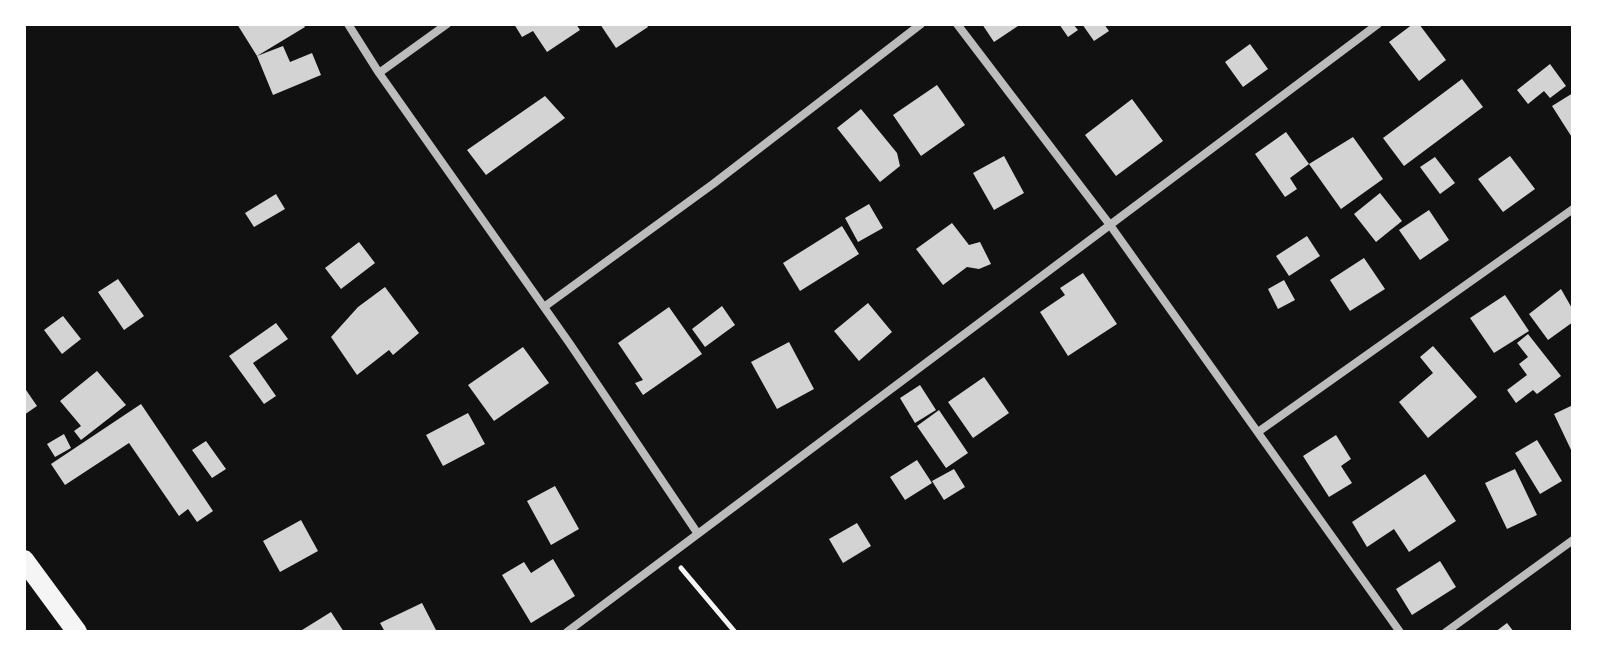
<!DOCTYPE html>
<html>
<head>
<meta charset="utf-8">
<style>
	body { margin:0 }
	#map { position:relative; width:1597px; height:656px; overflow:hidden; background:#111; font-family:Mulish,sans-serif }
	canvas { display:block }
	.frame { position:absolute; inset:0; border:26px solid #fff; pointer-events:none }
</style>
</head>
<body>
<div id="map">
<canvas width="1597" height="656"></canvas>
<div class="frame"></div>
</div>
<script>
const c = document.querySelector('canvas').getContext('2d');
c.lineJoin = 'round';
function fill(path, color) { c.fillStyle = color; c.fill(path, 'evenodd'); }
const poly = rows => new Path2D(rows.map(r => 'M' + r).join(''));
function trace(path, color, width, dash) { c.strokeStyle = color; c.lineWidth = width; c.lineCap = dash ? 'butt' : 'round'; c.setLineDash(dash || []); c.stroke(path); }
fill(poly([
	[237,24,303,24,305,27,257,56],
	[514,24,576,24,580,30,547,52,533,31,522,37],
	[600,24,646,24,648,27,616,48],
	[982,24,1021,24,994,42],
	[1059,24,1073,24,1078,30,1068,37],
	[1082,24,1104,24,1109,31,1094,41],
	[1413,24,1419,24,1446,60,1419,81,1389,42],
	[1250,44,1268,69,1243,87,1225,62],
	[283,46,290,62,312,53,321,75,273,95,257,56],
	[1550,64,1566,86,1550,98,1544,91,1528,104,1517,90],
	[1462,79,1483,107,1404,166,1383,138],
	[937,85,965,125,921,156,893,115],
	[1573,93,1573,139,1552,106],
	[545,96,565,118,486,175,467,150],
	[1132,99,1163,141,1116,176,1085,135],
	[861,109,897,153,900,166,880,182,837,128],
	[1286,132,1309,164,1290,178,1297,189,1285,197,1255,154],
	[1353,137,1383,179,1341,209,1309,164],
	[1004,156,1024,193,994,210,973,173],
	[1510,156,1535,189,1503,212,1478,179],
	[1435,157,1455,183,1440,194,1420,167],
	[1380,193,1402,221,1376,242,1354,214],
	[276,194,285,209,254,227,245,213],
	[869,204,883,228,858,242,845,218],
	[1429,210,1449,240,1420,260,1399,230],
	[952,223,969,245,980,242,991,264,979,269,967,267,943,285,916,249],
	[842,226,859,254,800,291,783,263],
	[1307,236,1320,256,1289,276,1276,256],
	[359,242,375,263,341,289,325,268],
	[1364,258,1385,289,1350,311,1330,280],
	[1083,273,1117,324,1068,356,1040,312,1065,295,1060,288],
	[118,279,144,316,124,330,98,292],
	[1284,280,1295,300,1278,309,1268,289],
	[385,287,419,333,393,355,389,350,357,375,331,337,358,307],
	[1561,289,1573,310,1573,322,1548,340,1529,314],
	[1505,295,1529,331,1494,353,1470,318],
	[868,303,892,332,859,361,834,331],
	[722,306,735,325,705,347,692,329],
	[669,307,702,354,643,395,635,383,643,380,618,343],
	[63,316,81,339,62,354,44,330],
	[276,323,288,339,253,363,276,396,264,404,229,356],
	[1528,334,1561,376,1537,394,1533,390,1516,403,1507,390,1527,375,1519,364,1528,357,1517,343],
	[789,342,814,389,777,409,751,362],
	[1433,346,1477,397,1428,438,1399,402,1433,373,1420,357],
	[523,347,549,383,494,421,468,385],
	[97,371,126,405,81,440,74,431,81,426,60,401],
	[984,377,1009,413,973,438,948,402],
	[920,385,936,410,915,423,900,398],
	[24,387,37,406,24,415],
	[141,404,213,511,197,522,188,509,179,516,129,443,65,485,51,464],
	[1573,405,1573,454,1554,414],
	[939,410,968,453,946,468,917,426],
	[468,413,485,444,443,466,426,435],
	[64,434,71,448,55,457,47,444],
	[1336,435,1351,459,1341,466,1352,483,1329,497,1303,456],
	[1537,440,1562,481,1540,494,1515,453],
	[206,441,226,469,212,478,192,450],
	[917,460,932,483,905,500,890,477],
	[954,469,965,487,944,500,932,481],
	[1515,469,1537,515,1507,529,1485,483],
	[1425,474,1456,521,1409,552,1394,529,1367,547,1352,522],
	[555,486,579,529,551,545,527,501],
	[301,520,318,551,280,572,263,541],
	[857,523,871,546,843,563,829,539],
	[553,559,575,596,531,623,502,575,524,562,531,573],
	[1440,561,1456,587,1412,615,1396,589],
	[422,603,437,632,385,632,380,623],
	[331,612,344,632,303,632,302,630],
	[1507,623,1514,632,1495,632]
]), '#d3d3d3');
trace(poly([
	[681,568,735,632]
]), '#f5f5f5', 5);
trace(poly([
	[348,24,379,73,570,344,698,534],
	[957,24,1110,225,1400,632],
	[379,73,447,24],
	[544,307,713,184,921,24],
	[1258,432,1573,209],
	[567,632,1378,24],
	[1446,632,1573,540]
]), '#bcbcbc', 8);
trace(poly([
	[24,560,77,632]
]), '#f5f5f5', 20);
</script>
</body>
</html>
